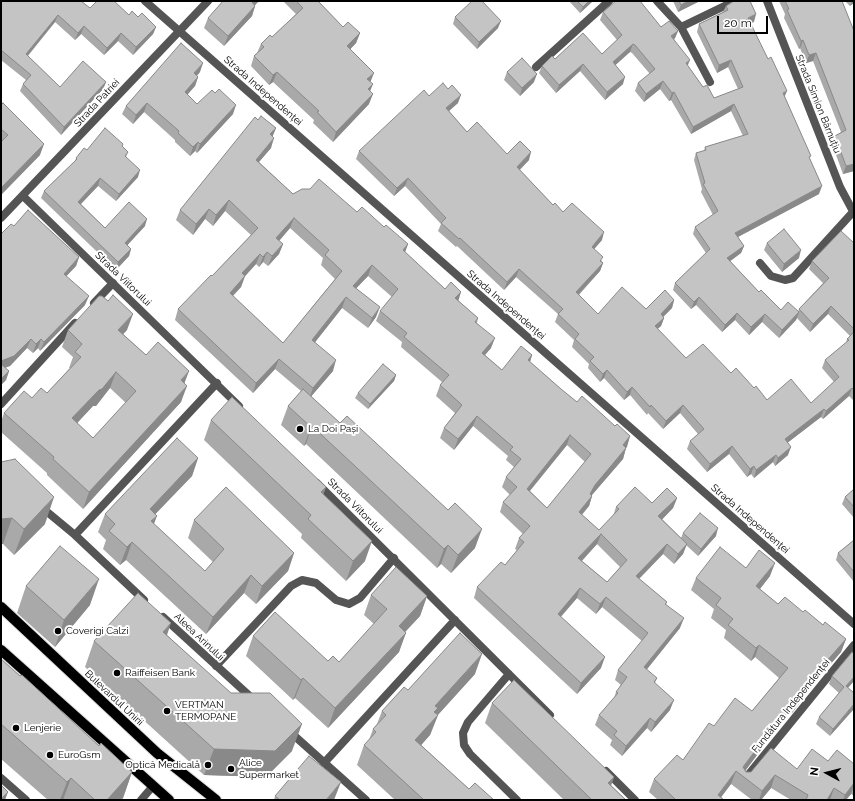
<!DOCTYPE html>
<html>
<head>
<meta charset="utf-8">
<style>
	body { margin:0 }
	#map { position:relative; width:855px; height:801px; overflow:hidden; background:#fff; font-family:Raleway,sans-serif }
	canvas { display:block }
	.frame { position:absolute; inset:0; border:2px solid #000; pointer-events:none }
	.north { position:absolute; left:807px; top:753px; width:40px; height:40px; -webkit-text-stroke:3px #fff; paint-order:stroke; rotate:277deg; font-size:11px; font-weight:700; line-height:16px; text-align:center; color:#000 }
	.north::after { content:''; display:block; margin:auto; width:14px; height:18px; background:#000; clip-path:polygon(50% 0,100% 100%,50% 72%,0 100%) }
	.scale { position:absolute; left:717px; top:16px; width:51px; height:18px; box-sizing:border-box; border:2px solid #000; border-top:0; padding-left:5px; font-size:12px; line-height:14px; white-space:nowrap; color:#000; -webkit-text-stroke:3px #fff; paint-order:stroke }
</style>
</head>
<body>
<div id="map">
<canvas width="855" height="801"></canvas>
<div class="frame"></div>
<div class="north">N</div>
<div class="scale">20 m</div>
</div>
<script>
const c = document.querySelector('canvas').getContext('2d');
c.lineJoin = 'round';
const poly = rows => new Path2D(rows.map(r => 'M' + r).join(''));
function trace(path, color, width, dash) { c.strokeStyle = color; c.lineWidth = width; c.lineCap = dash ? 'butt' : 'round'; c.setLineDash(dash || []); c.stroke(path); }
function fill(path, color) { c.fillStyle = color; c.fill(path, 'evenodd'); }
function drawText(font, color, halo, rows, align = 'center') {
  c.font = font + ' Raleway,sans-serif'; c.lineWidth = 4; c.setLineDash([]); c.textBaseline = 'middle'; c.strokeStyle = halo; c.fillStyle = color; for (const [text, x, y, turn = 0] of rows) {
    c.save(); c.translate(x, y); c.rotate((+turn || 0) * Math.PI / 180); c.textAlign = isNaN(turn) ? turn : align; if (halo) c.strokeText(text, 0, 0); c.fillText(text, 0, 0); c.restore();
  }
}
const primary = poly([
	[1,607,157,753,216,800],
	[1,650,169,800]
]);
trace(primary, '#dbdbdb', 12);
trace(poly([
	[94,303,113,283],
	[1,404,75,323]
]), '#555', 8);
trace(poly([
	[145,1,854,624],
	[657,1,681,27,735,1],
	[767,1,840,187,854,213],
	[681,27,710,82],
	[536,67,609,1],
	[23,196,239,406],
	[1,218,208,1],
	[760,263,771,276,785,280,793,278,853,212],
	[317,483,550,715],
	[40,506,75,535,144,600],
	[75,535,217,383],
	[163,617,254,700],
	[216,666,291,586,302,580,316,583,336,600,349,604,360,598,394,558],
	[509,674,468,722,463,733,464,745,470,754,517,800],
	[289,731,366,800],
	[324,763,455,620],
	[606,771,635,800],
	[1,778,26,800],
	[744,780,854,645],
	[141,800,153,786]
]), '#555', 8);
trace(primary, '#000', 10);
fill(poly([
	[1,1,90,8,138,17,156,27,153,34,133,55,118,41,104,55,81,34,75,40,55,22,28,56,60,87,106,82,103,89,61,135,20,91,23,84,26,80,1,60],
	[259,1,255,5,255,6,252,16,224,46,204,28,208,18],
	[283,1,318,1,343,27,360,33,356,43,350,49,370,82,369,104,333,142,313,123,314,120,273,82,269,85,251,66,254,56,257,53,261,44,272,37,296,14],
	[569,1,593,1,580,13],
	[673,1,700,1,678,12],
	[779,1,842,1,854,31,854,171,843,174,832,144,835,136,841,132,813,61,806,63,800,48,799,49,784,18,785,14],
	[845,1,854,1,850,6],
	[726,6,754,22,750,23,785,98,810,159,819,194,738,237,744,246,741,253,730,261,759,292,781,310,798,312,799,309,823,283,809,269,812,261,854,243,854,401,849,396,823,419,821,417,787,443,788,455,775,466,773,462,754,478,751,474,747,477,729,454,707,472,687,449,690,441,698,434,680,413,663,429,648,413,647,415,630,395,624,400,604,378,600,382,588,368,589,364,572,347,574,340,555,322,558,314,516,277,504,290,457,246,456,247,438,231,441,224,405,186,394,196,356,159,359,151,429,96,448,89,458,103,449,111,467,132,507,154,529,160,520,170,553,205,563,212,602,240,594,249,603,263,600,271,579,295,598,314,646,309,674,300,672,308,663,317,664,318,661,326,657,329,686,358,731,373,754,388,767,400,811,403,834,382,822,368,825,360,846,343,847,339,850,336,828,314,810,332,797,318,796,320,779,338,762,322,749,335,735,320,722,332,696,305,691,309,673,290,675,283,706,253,693,234,695,227,713,215,701,192,702,189,694,160,696,153,704,151,705,147,743,136,731,111,691,134,671,100,669,101,660,89,644,102,635,91,638,83,650,74,632,53,630,52,615,65,623,84,605,100,580,71,556,93,539,73,542,66,555,59,602,54,617,40,600,20,603,12,678,31,675,38,674,39,688,66,703,87,714,98,738,89,728,67,717,73,697,32,699,24,723,12],
	[455,17,498,28,477,49,453,24],
	[200,72,197,76,198,77,195,86,187,94,197,104,233,114,197,153,195,151,190,156,175,142,175,140,144,112,133,124,122,114,126,106],
	[507,72,534,82,520,96,504,80],
	[1,105,40,155,1,195],
	[258,120,276,128,272,136,271,148,259,162,293,194,357,212,384,227,408,244,405,252,445,289,478,318,477,323,491,348,485,355,502,370,532,355,530,362,561,389,577,402,615,426,630,436,626,448,623,459,592,495,592,496,589,506,582,515,599,530,613,516,616,507,652,503,677,498,673,508,662,519,681,538,683,533,716,536,698,556,686,545,683,554,674,564,663,554,639,579,667,602,666,605,680,628,646,670,657,678,655,683,670,710,651,732,647,728,622,756,610,745,612,740,595,725,599,715,614,698,616,692,621,685,615,680,618,670,642,641,602,607,596,614,577,598,561,617,601,668,577,694,474,598,477,587,505,565,517,550,515,549,519,538,523,534,500,512,503,502,510,495,502,487,506,477,514,467,506,460,508,456,473,426,454,450,440,438,444,428,455,413,436,396,440,385,442,382,401,347,402,342,376,321,380,311,392,297,368,276,356,288,376,317,368,328,342,308,315,342,333,371,311,396,475,548,451,573,441,564,437,568,306,444,304,446,281,425,288,406,301,391,275,369,253,393,175,320,178,309,212,276,251,235,225,211,213,226,205,219,193,235,176,220,180,210],
	[290,228,323,258,321,265,335,279,283,343,233,296,241,287,245,276,256,264,259,267,263,262,268,266,279,254,283,244,279,241],
	[567,445,585,462,547,508,530,491],
	[597,544,620,567,607,582,582,561],
	[122,147,128,152,126,157,138,177,116,201,98,186,81,204,105,228,145,226,127,245,131,249,129,256,116,270,41,198,44,191,75,161,76,158,87,150],
	[14,226,79,257,76,266,66,276,85,305,40,351,38,348,33,353,27,348,10,366,5,368,9,371,6,380,1,385],
	[767,243,799,258,782,272,764,250],
	[68,330,127,330,123,334,146,355,185,383,181,402,83,509,47,475,47,473,1,432,1,422,4,413,32,398,47,393,70,368,69,368,73,357,62,347],
	[110,388,126,403,93,438,77,423,93,406,96,406],
	[396,375,394,381,368,409,355,398,358,393],
	[211,420,326,487,323,495,365,561,346,581,301,538,302,534,204,440],
	[198,458,192,476,155,514,154,524,205,571,213,562,188,538,194,520,294,553,288,571,256,604,244,593,206,634,126,560,120,565,103,549,106,540,98,532,105,514],
	[1,462,45,524,14,555,3,544,1,544],
	[854,489,854,518,842,504,845,497],
	[854,540,854,582,836,560,838,553],
	[746,568,770,576,760,589,778,604,803,612,846,639,841,652,803,696,801,701,792,713,790,711,745,771,746,772,751,772,797,769,828,761,854,764,854,796,851,794,846,800,791,800,771,788,761,800,752,800,731,784,721,797,724,800,658,800,649,792,654,779,683,760,714,726,752,711,779,678,755,657,751,661,724,638,726,630,711,618,714,609,691,590,696,578],
	[26,586,90,605,55,647,17,613],
	[371,595,427,596,420,616,405,632,399,652,328,728,295,698,293,700,246,656,253,636,328,661,339,662,374,624,364,615],
	[167,635,292,751,266,777,204,775,85,667,94,641],
	[854,654,854,681,848,688,854,693,830,736,816,724,819,717,839,693,829,684,832,676],
	[1,659,99,746,132,772,123,798,121,800,48,800,1,759],
	[475,674,438,715,430,735,421,745,469,789,494,800,395,800,357,765,364,745,369,740,373,729,377,724,382,711,408,690],
	[492,703,614,777,611,785,626,800,564,800,485,723],
	[275,796,334,800,274,800]
]), '#a9a9a9');
fill(poly([
	[253,1,259,1,248,12,252,2],
	[589,1,593,1,580,13,583,7],
	[688,1,700,1,678,12,681,5],
	[852,1,854,1,854,3,850,6],
	[255,6,252,16,224,46,228,36],
	[756,14,754,22,745,25,748,18],
	[58,15,55,22,23,61,26,54],
	[501,21,498,28,477,49,479,42],
	[84,26,81,34,75,40,78,33],
	[156,27,153,34,133,55,136,47],
	[678,31,675,38,669,44,671,36],
	[121,33,118,41,104,55,107,48],
	[360,33,356,43,344,56,347,46],
	[803,40,800,48,799,49,801,41],
	[633,44,630,52,610,70,613,62],
	[816,53,813,61,806,63,809,55],
	[690,60,687,67,686,63],
	[731,60,728,67,717,73,719,65],
	[203,63,200,72,191,82,194,73],
	[583,64,580,71,556,93,559,85],
	[277,72,273,82,269,85,273,75],
	[374,73,370,83,367,79],
	[537,74,534,82,520,96,522,88],
	[198,77,195,86,182,101,185,92],
	[625,77,623,84,605,100,607,92],
	[663,81,660,89,644,102,646,94],
	[106,82,103,89,61,135,64,127],
	[373,84,369,94,368,89],
	[787,91,784,98,783,93],
	[674,92,671,100,669,101,672,93],
	[373,94,369,104,333,142,336,132],
	[461,95,458,103,443,116,446,108],
	[147,103,144,112,133,124,136,115],
	[734,104,731,111,691,134,693,127],
	[236,105,233,114,197,153,200,144],
	[276,128,272,138,270,134],
	[274,138,271,148,252,170,256,160],
	[198,142,195,151,190,156,193,147],
	[44,144,40,155,1,195,1,188],
	[531,152,529,160,514,175,517,167],
	[854,164,854,171,843,174,846,166],
	[140,170,138,177,116,201,119,194],
	[100,178,98,186,76,209,78,202],
	[408,178,405,186,394,196,397,188],
	[822,186,819,194,732,240,735,233],
	[229,200,225,211,213,226,216,215],
	[209,209,205,219,193,235,196,224],
	[294,218,290,228,273,248,276,238],
	[147,219,145,226,123,250,125,243],
	[604,232,602,240,589,255,592,247],
	[283,244,279,254,268,266,272,256],
	[408,244,404,255,403,250],
	[744,246,741,253,725,265,727,258],
	[131,249,129,256,116,270,118,262],
	[801,250,799,258,782,272,784,264],
	[267,252,263,262,259,267,263,257],
	[260,254,256,264,238,284,242,273],
	[79,257,76,266,60,283,64,274],
	[603,263,600,271,573,300,576,292],
	[372,265,368,276,349,296,353,286],
	[519,269,516,277,504,290,507,282],
	[245,276,241,287,226,303,230,293],
	[461,292,458,302,455,298],
	[89,296,85,305,40,351,44,342],
	[346,297,342,308,309,350,312,340],
	[699,297,696,305,691,309,694,302],
	[674,300,672,308,658,322,661,314],
	[831,306,828,314,810,332,813,324],
	[380,307,376,317,368,328,372,318],
	[799,312,796,320,779,338,782,330],
	[737,313,735,320,722,332,725,325],
	[133,314,127,330,112,346,118,330],
	[765,314,762,322,749,335,751,327],
	[664,318,661,326,652,334,655,326],
	[495,338,491,348,478,363,482,353],
	[31,339,27,348,10,366,1,369,1,361],
	[41,339,38,348,33,353,36,344],
	[532,355,529,365,528,360],
	[279,359,275,369,253,393,256,383],
	[336,360,333,371,309,399,313,388],
	[607,370,604,378,600,382,603,374],
	[9,371,6,380,1,385,1,379],
	[189,371,183,387,181,380],
	[116,372,110,388,96,406,93,406,66,435,72,418],
	[396,375,394,381,368,409,370,404],
	[187,386,181,402,83,509,89,492],
	[632,387,630,395,624,400,627,392],
	[852,388,849,396,823,419,826,411],
	[683,405,680,413,663,429,666,421],
	[824,409,821,417,782,447,785,439],
	[477,416,473,426,454,450,458,439],
	[312,426,306,444,304,446,311,427],
	[570,435,567,445,523,499,527,489],
	[630,436,627,447,619,455,623,445],
	[732,446,729,454,707,472,710,464],
	[791,447,788,455,775,466,778,458],
	[626,448,623,459,591,496,590,494,595,485],
	[776,455,773,462,754,478,756,470],
	[198,458,192,476,143,527,150,509],
	[754,466,751,474,747,477,750,469],
	[326,487,319,506,321,492],
	[592,496,589,506,575,522,579,512],
	[54,497,45,524,14,555,24,529],
	[677,498,673,508,655,527,658,516],
	[157,516,150,534,151,521],
	[12,518,3,544,1,544,1,519],
	[718,528,716,536,698,556,701,549],
	[482,529,475,548,451,573,458,555],
	[601,534,597,544,575,568,578,558],
	[372,541,365,561,346,581,353,561],
	[132,542,126,560,120,565,127,547],
	[667,544,663,554,632,586,636,576],
	[687,544,683,554,674,564,678,554],
	[448,545,441,564,437,568,444,549],
	[294,553,288,571,256,604,262,586],
	[775,563,770,576,752,599,756,586],
	[251,575,244,593,206,634,213,617],
	[99,579,90,605,55,647,64,620],
	[580,588,577,598,554,624,558,614],
	[427,596,420,616,392,646,399,626],
	[606,597,602,607,596,614,600,604],
	[684,618,680,628,640,678,644,667],
	[171,623,162,650,163,632],
	[406,633,399,652,328,728,335,708],
	[846,639,841,652,803,696,801,701,792,713,796,700,804,687],
	[759,645,755,657,751,661,756,648],
	[482,654,475,674,434,719,438,715,430,735,408,760,415,740,435,706],
	[605,657,601,668,577,694,581,683],
	[854,677,854,681,843,693,846,686],
	[303,678,295,698,293,700,301,680],
	[795,698,790,711,742,775,743,767],
	[674,700,670,710,651,732,655,722],
	[854,704,854,709,830,736,833,729],
	[650,718,647,728,622,756,626,746],
	[302,724,292,751,266,777,204,775,214,749],
	[736,771,731,784,719,800,718,795],
	[132,772,123,798,121,800,107,800],
	[775,775,771,788,761,800,759,800,762,791],
	[614,777,607,797,608,783],
	[71,778,63,800,60,800,67,782],
	[341,782,334,800,326,800],
	[854,783,854,785,851,794,846,800,843,800,845,795],
	[834,788,830,800,827,800],
	[8,792,5,800,1,800,1,799]
]), '#898989');
const building = poly([
	[1,1,81,1,90,8,97,1,114,1,129,15,132,11,138,17,142,13,156,27,136,47,121,33,107,48,84,26,78,33,58,15,26,54,60,87,83,61,106,82,64,127,23,84,31,75,1,50,1,1],
	[223,1,253,1,252,2,255,6,228,36,208,18,223,1],
	[296,1,318,1,343,27,348,22,360,33,347,46,374,73,367,79,373,84,368,89,373,94,336,132,317,112,319,111,277,72,273,75,254,56,264,47,261,44,270,35,272,37,303,8,296,1],
	[472,1,482,1,501,21,479,42,455,17,472,1],
	[577,1,589,1,583,7,577,1],
	[616,1,640,1,661,27,669,21,678,31,671,36,690,60,686,63,703,87,707,85,714,98,743,87,731,60,719,65,699,24,728,10,726,6,734,1,750,1,756,14,748,18,768,59,771,57,787,91,783,93,811,156,809,157,822,186,735,233,744,246,727,258,759,292,761,290,781,310,788,302,799,312,782,330,765,314,751,327,737,313,725,325,699,297,694,302,675,283,710,249,695,227,718,211,703,184,705,183,696,153,706,150,705,147,748,134,734,104,693,127,674,92,672,93,663,81,646,94,638,83,655,69,635,45,633,44,613,62,625,77,607,92,583,64,559,85,542,66,552,56,555,59,583,33,602,54,622,35,603,12,616,1],
	[679,1,688,1,681,5,679,1],
	[785,1,842,1,854,31,854,164,846,166,835,136,846,130,816,53,809,55,803,40,801,41,787,10,789,9,785,1],
	[181,43,203,63,194,73,198,77,185,92,197,104,212,90,215,93,219,89,236,105,200,144,198,142,193,147,178,133,179,131,147,103,136,115,126,106,181,43],
	[522,58,537,74,522,88,507,72,522,58],
	[443,83,448,89,452,85,461,95,446,108,467,132,477,122,507,154,520,141,531,152,517,167,553,205,555,203,563,212,572,203,604,232,592,247,603,257,600,261,603,263,576,292,598,314,622,287,646,309,665,290,674,300,661,314,664,318,655,326,686,358,703,344,731,373,736,368,754,388,756,386,767,400,791,379,811,403,839,377,825,360,849,340,847,339,854,332,854,390,852,388,826,411,824,409,785,439,791,447,778,458,776,455,756,470,754,466,750,469,732,446,710,464,690,441,704,429,683,405,666,421,651,405,650,407,632,387,627,392,607,370,603,374,590,361,594,357,575,339,579,334,558,314,563,309,519,269,507,282,460,238,459,239,441,223,446,218,408,178,397,188,359,151,424,90,429,96,443,83],
	[3,103,44,144,1,188,1,142,8,135,1,129,1,105,3,103],
	[261,116,276,128,270,134,274,138,256,160,293,194,302,189,310,189,319,179,357,212,362,207,384,227,386,225,408,244,403,250,445,289,451,282,461,292,455,298,478,318,475,322,495,338,482,353,502,370,521,346,532,355,528,360,561,389,577,402,582,396,615,426,617,424,630,436,623,445,626,448,595,485,590,494,592,496,579,512,599,530,619,509,616,507,635,487,652,503,667,488,677,498,658,516,687,544,678,554,667,544,636,576,667,602,665,604,684,618,644,667,657,678,654,682,674,700,655,722,650,718,626,746,614,735,617,731,599,715,618,693,616,692,627,677,618,670,648,633,606,597,600,604,580,588,558,614,605,657,581,683,477,587,501,562,505,565,524,542,519,538,530,526,503,502,517,487,506,477,521,459,510,450,513,447,477,416,458,439,444,428,462,405,440,385,449,375,404,337,407,333,380,311,398,289,372,265,353,286,380,307,372,318,346,297,312,340,336,360,313,388,279,359,256,383,178,309,211,275,212,276,258,228,229,200,216,215,209,209,196,224,180,210,255,117,258,120,261,116],
	[294,218,329,250,325,255,342,271,283,343,230,293,245,276,242,273,260,254,263,257,267,252,272,256,283,244,276,238,294,218],
	[570,435,591,454,547,508,527,489,570,435],
	[601,534,627,560,607,582,578,558,601,534],
	[105,128,123,144,122,146,128,152,125,156,140,170,119,194,100,178,78,202,105,228,129,202,147,219,125,243,131,249,118,262,44,191,77,159,76,158,84,148,87,150,105,128],
	[28,210,79,257,64,274,89,296,44,342,41,339,36,344,31,339,14,356,1,361,1,234,11,224,14,226,28,210],
	[784,229,801,250,784,264,767,243,784,229],
	[841,231,854,243,854,329,831,306,813,324,799,309,829,278,812,261,841,231],
	[113,295,133,314,118,330,146,355,158,342,189,371,181,380,187,386,89,492,53,459,54,457,4,413,24,391,32,398,41,388,47,393,81,357,75,352,82,344,68,330,99,296,102,296,108,301,113,295],
	[116,372,136,391,93,438,72,418,99,390,102,389,116,372],
	[1,364,9,371,1,379,1,364],
	[383,364,396,375,370,404,358,393,383,364],
	[303,389,340,423,347,416,448,510,455,503,482,529,458,555,448,545,444,549,312,426,311,427,288,406,303,389],
	[232,397,326,487,321,492,372,541,353,561,308,519,311,515,211,420,232,397],
	[177,438,198,458,150,509,157,516,151,521,205,571,224,549,194,520,226,487,294,553,262,586,251,575,213,617,132,542,127,547,109,531,115,524,105,514,177,438],
	[15,459,54,497,24,529,12,518,1,519,1,462,15,459],
	[854,489,854,507,845,497,854,489],
	[700,513,718,528,701,549,683,533,700,513],
	[854,540,854,572,838,553,854,540],
	[60,546,99,579,64,620,26,586,60,546],
	[720,547,746,568,759,550,775,563,756,586,778,604,785,597,803,612,805,610,823,625,825,622,846,639,804,687,806,689,796,700,795,698,743,767,746,772,751,772,771,748,797,769,812,749,828,761,837,750,854,764,854,783,845,795,834,788,827,800,806,800,808,795,775,775,762,791,736,771,718,795,724,800,676,800,654,779,677,755,683,760,709,723,714,726,735,698,752,711,788,668,759,645,756,648,728,625,733,619,716,605,721,598,696,578,720,547],
	[396,567,427,596,399,626,406,633,335,708,303,678,301,680,253,636,275,612,328,661,333,656,339,662,387,609,371,595,396,567],
	[138,593,171,623,163,632,231,693,270,693,302,724,275,751,214,749,94,641,138,593],
	[460,633,482,654,435,706,438,708,434,712,438,715,415,740,469,789,475,783,494,800,424,800,364,745,376,732,373,729,386,715,382,711,404,687,408,690,460,633],
	[852,652,854,654,854,677,846,686,854,693,854,704,833,729,819,717,844,687,832,676,852,652],
	[1,659,20,676,22,675,99,746,101,743,132,772,107,800,95,800,71,778,67,782,1,724,1,659],
	[514,680,614,777,608,783,626,800,592,800,492,703,514,680],
	[309,756,341,782,326,800,280,800,275,796,309,756],
	[1,785,8,792,1,799,1,785]
]);
fill(building, '#c4c4c4');
trace(building, '#898989', 1);
for (const [x, y, r, color] of [
	[300,429,4,"#000"],
	[58,631,4,"#000"],
	[117,673,4,"#000"],
	[167,711,4,"#000"],
	[16,728,4,"#000"],
	[50,755,4,"#000"],
	[208,765,4,"#000"],
	[231,769,4,"#000"]
]) { const dot = new Path2D(); dot.arc(x, y, r, 0, 2 * Math.PI); c.fillStyle = color; c.fill(dot); trace(dot, '#fff', 1.5); }
drawText('10px', '#000', '#fff', [
	["Strada Independenței",263,91,41],
	["Strada Patriei",97,103,-47],
	["Strada Simion Bărnuțiu",818,104,68],
	["Strada Viitorului",123,279,44],
	["Strada Independenței",506,305,41],
	["Strada Viitorului",355,506,45],
	["Strada Independenței",750,519,41],
	["Aleea Arinului",199,637,43],
	["Bulevardul Unirii",114,698,43],
	["Fundătura Independenței",791,706,-51]
]);
drawText('10px', '#000', '#fff', [
	["La Doi Pași",308,429],
	["Coverigi Calzi",66,631],
	["Raiffeisen Bank",125,673],
	["VERTMAN",175,705],
	["TERMOPANE",175,717],
	["Lenjerie",24,728],
	["EuroGsm",58,755],
	["Alice",239,763],
	["Supermarket",239,775],
	["Optică Medicală",200,765,"right"]
], 'left');
</script>
</body>
</html>
